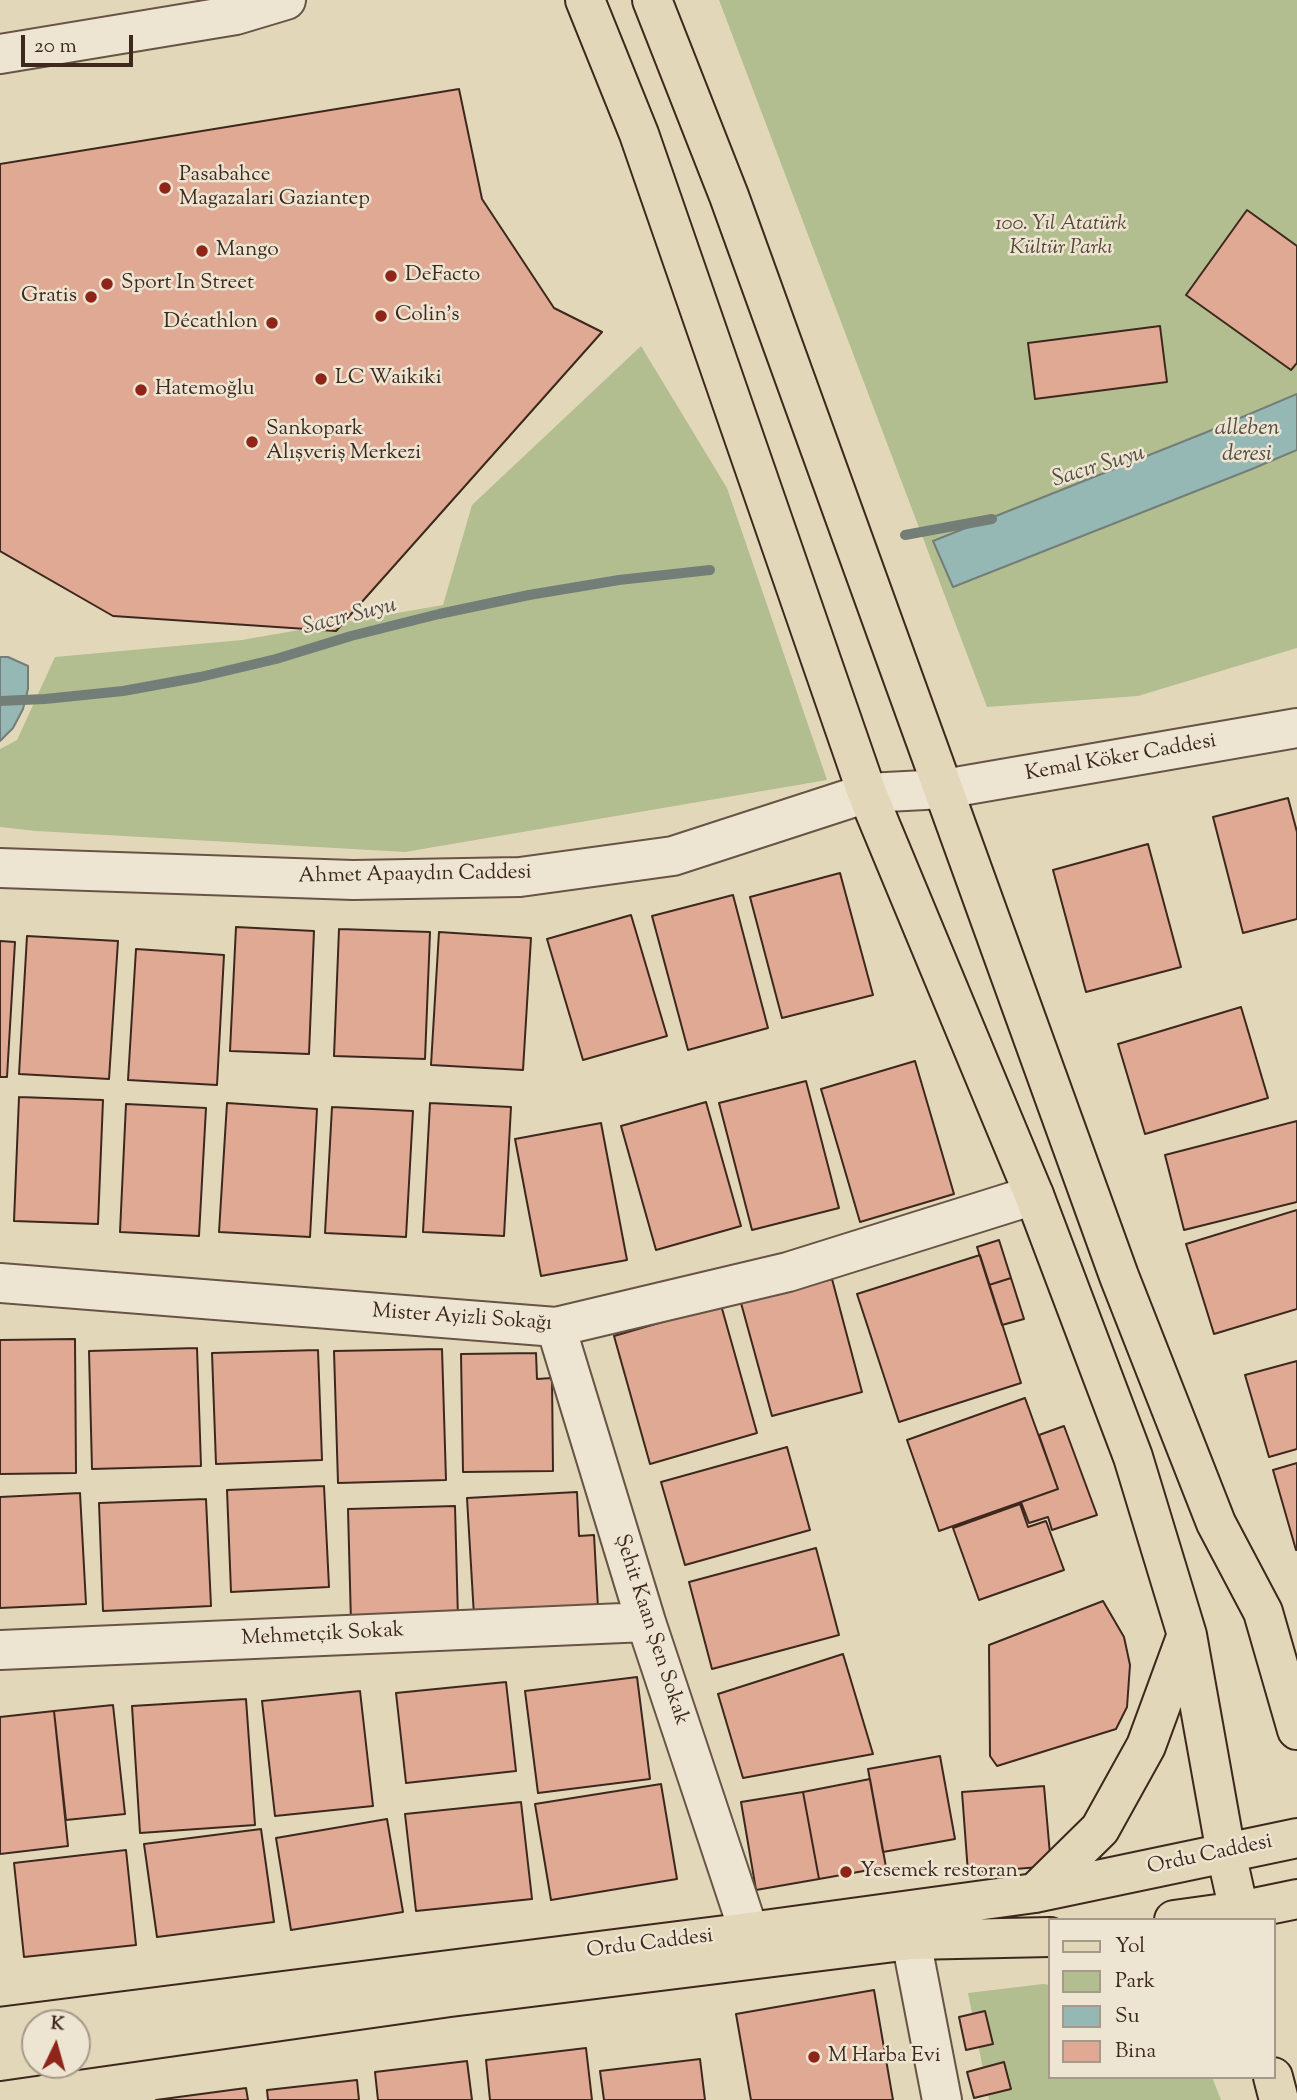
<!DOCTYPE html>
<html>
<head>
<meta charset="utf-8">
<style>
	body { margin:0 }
	#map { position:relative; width:1297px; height:2100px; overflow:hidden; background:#e3d7b9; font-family:"Sorts Mill Goudy",serif }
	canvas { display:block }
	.legend { position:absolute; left:1048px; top:1918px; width:228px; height:161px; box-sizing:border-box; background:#ede5d2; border:2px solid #a7998a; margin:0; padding:9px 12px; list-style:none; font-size:21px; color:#3e281d }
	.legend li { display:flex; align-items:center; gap:14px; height:35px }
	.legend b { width:35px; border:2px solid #a7998a }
	.north { position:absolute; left:21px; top:2009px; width:70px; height:70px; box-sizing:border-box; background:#ede5d2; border:2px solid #a7998a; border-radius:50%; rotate:5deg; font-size:19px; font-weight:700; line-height:28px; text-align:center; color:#3e281d }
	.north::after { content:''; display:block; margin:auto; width:24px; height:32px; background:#8f2418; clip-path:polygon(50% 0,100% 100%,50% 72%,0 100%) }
	.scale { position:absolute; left:21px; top:35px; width:112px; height:32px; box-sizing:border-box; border:4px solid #3e281d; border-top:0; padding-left:9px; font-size:21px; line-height:24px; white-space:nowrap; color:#3e281d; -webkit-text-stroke:5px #ede5d2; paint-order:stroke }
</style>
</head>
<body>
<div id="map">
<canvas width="1297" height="2100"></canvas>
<ul class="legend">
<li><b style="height:9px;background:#e3d7b9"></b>Yol</li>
<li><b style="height:19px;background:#b3be90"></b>Park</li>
<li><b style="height:19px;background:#96b8b4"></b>Su</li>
<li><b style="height:19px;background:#dfa993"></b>Bina</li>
</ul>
<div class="north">K</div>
<div class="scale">20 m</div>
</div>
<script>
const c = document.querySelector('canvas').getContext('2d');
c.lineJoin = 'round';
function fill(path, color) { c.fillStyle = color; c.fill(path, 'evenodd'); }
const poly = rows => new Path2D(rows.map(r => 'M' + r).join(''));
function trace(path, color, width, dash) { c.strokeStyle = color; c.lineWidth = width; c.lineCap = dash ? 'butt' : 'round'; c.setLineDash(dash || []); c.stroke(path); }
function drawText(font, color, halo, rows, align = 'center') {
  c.font = font + ' "Sorts Mill Goudy",serif'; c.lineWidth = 5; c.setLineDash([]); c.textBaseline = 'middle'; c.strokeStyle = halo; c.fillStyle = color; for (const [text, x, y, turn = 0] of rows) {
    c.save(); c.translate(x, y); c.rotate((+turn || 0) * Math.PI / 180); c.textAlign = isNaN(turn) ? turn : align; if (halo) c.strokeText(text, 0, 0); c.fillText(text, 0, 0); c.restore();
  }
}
fill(poly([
	[719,0,1297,0,1297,648,1138,696,987,707],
	[641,346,727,488,827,780,405,852,36,831,0,827,0,749,17,740,55,657,242,640,443,605,472,505],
	[1043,1984,1050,1985,1050,2077,1212,2077,1221,2100,989,2100,968,1993]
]), '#b3be90');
const water = poly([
	[1297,394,1297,450,1252,469,953,587,933,541,1207,432,1297,394],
	[0,657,8,657,28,666,28,689,23,709,13,728,0,741,0,657]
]);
fill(water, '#96b8b4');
trace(water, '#737e78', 2);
trace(poly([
	[905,535,992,519],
	[0,701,45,699,123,691,200,677,276,659,351,636,439,614,529,595,619,580,710,570]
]), '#737e78', 10);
const building = poly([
	[459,89,482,199,554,308,602,332,336,631,113,616,0,551,0,164,459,89],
	[1247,210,1297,246,1297,363,1291,370,1186,295,1247,210],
	[1160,326,1167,382,1035,399,1028,343,1160,326],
	[1288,798,1297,832,1297,919,1243,933,1213,817,1288,798],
	[1148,844,1181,967,1086,992,1053,870,1148,844],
	[840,873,873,995,782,1018,750,897,840,873],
	[733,895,768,1028,688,1050,652,916,733,895],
	[631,915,667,1036,583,1060,547,939,631,915],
	[236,927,314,931,309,1054,230,1051,236,927],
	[339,929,430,932,425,1059,334,1056,339,929],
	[439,932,531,938,523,1070,431,1065,439,932],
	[27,936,118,941,109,1079,19,1074,27,936],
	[0,941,15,942,7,1077,0,1077,0,941],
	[136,949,224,955,217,1085,128,1080,136,949],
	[1241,1007,1268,1098,1145,1134,1118,1044,1241,1007],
	[915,1061,954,1194,860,1222,821,1089,915,1061],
	[806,1081,839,1208,752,1230,719,1103,806,1081],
	[19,1097,103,1100,98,1224,14,1221,19,1097],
	[706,1102,741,1226,656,1250,621,1126,706,1102],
	[227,1103,317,1109,310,1237,219,1232,227,1103],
	[430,1103,511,1107,504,1236,423,1232,430,1103],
	[126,1104,206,1108,199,1236,120,1232,126,1104],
	[332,1107,413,1111,406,1237,325,1233,332,1107],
	[1297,1121,1297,1202,1184,1230,1165,1155,1297,1121],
	[601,1123,627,1260,541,1276,515,1139,601,1123],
	[1297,1210,1297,1309,1214,1334,1186,1244,1297,1210],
	[999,1240,1011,1278,989,1285,977,1247,999,1240],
	[980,1255,1021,1383,899,1422,857,1294,980,1255],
	[1011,1278,1024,1319,1002,1325,989,1285,1011,1278],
	[832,1279,862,1392,772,1416,741,1303,832,1279],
	[721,1305,757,1433,650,1464,614,1336,721,1305],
	[75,1339,76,1473,0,1474,0,1340,75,1339],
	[197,1348,201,1466,92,1469,89,1351,197,1348],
	[442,1349,446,1480,338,1483,334,1351,442,1349],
	[318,1350,322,1460,216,1464,212,1353,318,1350],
	[536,1353,537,1379,552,1378,553,1471,463,1472,461,1354,536,1353],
	[1297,1361,1297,1449,1269,1457,1245,1375,1297,1361],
	[1025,1398,1058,1489,939,1531,907,1440,1025,1398],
	[1064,1426,1097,1515,1052,1530,1048,1517,1029,1523,1021,1502,1058,1489,1039,1435,1064,1426],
	[787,1447,810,1530,685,1565,661,1482,787,1447],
	[1297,1463,1297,1550,1296,1550,1273,1470,1297,1463],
	[324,1486,329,1587,231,1592,227,1490,324,1486],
	[577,1492,579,1536,594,1535,598,1608,474,1616,467,1498,577,1492],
	[80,1493,86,1604,0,1608,0,1497,80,1493],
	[206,1499,211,1606,103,1611,99,1503,206,1499],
	[1020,1504,1028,1527,1046,1521,1064,1570,979,1600,953,1528,1020,1504],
	[455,1506,458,1619,351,1623,348,1509,455,1506],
	[816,1548,839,1635,712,1669,689,1582,816,1548],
	[1103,1601,1124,1637,1130,1665,1127,1707,1116,1729,997,1766,990,1756,989,1645,1103,1601],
	[843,1654,873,1754,743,1778,718,1694,843,1654],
	[637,1677,650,1779,538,1793,525,1691,637,1677],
	[506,1682,516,1771,406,1783,396,1693,506,1682],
	[360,1691,373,1806,275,1816,262,1701,360,1691],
	[246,1699,255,1825,140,1833,132,1706,246,1699],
	[113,1705,125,1814,66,1820,54,1711,113,1705],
	[54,1711,68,1846,0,1854,0,1717,54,1711],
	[940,1756,955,1839,883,1852,868,1769,940,1756],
	[870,1779,886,1867,819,1879,803,1792,870,1779],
	[661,1784,677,1879,551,1900,535,1804,661,1784],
	[1044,1786,1051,1866,968,1873,962,1792,1044,1786],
	[803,1792,819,1879,756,1890,741,1802,803,1792],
	[521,1802,532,1899,416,1911,405,1814,521,1802],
	[387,1819,403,1912,291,1930,276,1838,387,1819],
	[261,1829,274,1922,157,1937,144,1844,261,1829],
	[126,1850,136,1945,24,1957,14,1863,126,1850],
	[874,1990,893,2100,751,2100,736,2014,874,1990],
	[985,2011,993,2044,966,2050,959,2017,985,2011],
	[586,2048,592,2100,490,2100,486,2060,586,2048],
	[700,2059,705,2100,604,2100,600,2071,700,2059],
	[467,2061,472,2100,378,2100,375,2072,467,2061],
	[1004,2062,1011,2089,974,2098,967,2072,1004,2062],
	[357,2080,359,2100,268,2100,267,2090,357,2080],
	[246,2088,248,2100,156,2100,246,2088]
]);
fill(building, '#dfa993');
trace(building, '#3e281d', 2);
const minor = poly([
	[0,54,236,15,286,0],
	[0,1283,556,1327,788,1272,1034,1195],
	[556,1327,646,1622,749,1932],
	[0,1650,646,1622],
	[911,1940,942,2100]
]);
const tertiary = poly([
	[0,868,353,880,520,877,673,856,867,793,944,789,1297,728]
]);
const primary = poly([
	[585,0,639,134,867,793,1034,1195,1133,1457,1187,1635,1226,1853,1241,1920],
	[652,0,729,196,1119,1276,1216,1523,1263,1612,1297,1730],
	[1035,1893,1100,1829,1146,1746,1186,1637],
	[1174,1920,1239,1911,1297,1899],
	[0,2027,749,1932,1035,1893,1297,1838],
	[77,2050,450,1997,911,1940,1050,1937],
	[0,2061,35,2056],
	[1273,2077,1279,2100]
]);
trace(minor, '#675444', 42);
trace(tertiary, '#675444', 42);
trace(primary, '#3e281d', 42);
trace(minor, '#ede5d2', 38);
trace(tertiary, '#ede5d2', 38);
trace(primary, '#e3d7b9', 38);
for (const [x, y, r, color] of [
	[165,188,7,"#8f2418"],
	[202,251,7,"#8f2418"],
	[391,276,7,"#8f2418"],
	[107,284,7,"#8f2418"],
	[91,297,7,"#8f2418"],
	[381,316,7,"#8f2418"],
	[272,323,7,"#8f2418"],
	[321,379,7,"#8f2418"],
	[141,390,7,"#8f2418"],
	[252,442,7,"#8f2418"],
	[846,1872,7,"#8f2418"],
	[814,2057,7,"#8f2418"]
]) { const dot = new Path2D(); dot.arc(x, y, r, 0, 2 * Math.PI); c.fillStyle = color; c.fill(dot); trace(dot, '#ede5d2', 2.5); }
drawText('21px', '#3e281d', '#ede5d2', [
	["Pasabahce",179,176],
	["Magazalari Gaziantep",179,200],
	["Mango",216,251],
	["DeFacto",405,276],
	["Sport In Street",121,284],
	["Gratis",77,297,"right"],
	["Colin's",395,316],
	["Décathlon",258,323,"right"],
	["LC Waikiki",335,379],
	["Hatemoğlu",155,390],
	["Sankopark",266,430],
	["Alışveriş Merkezi",266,454],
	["Yesemek restoran",860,1872],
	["M Harba Evi",828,2057]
], 'left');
drawText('italic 21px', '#554634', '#ede5d2', [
	["100. Yıl Atatürk",1061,225],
	["Kültür Parkı",1061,249]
]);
drawText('21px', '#3e281d', '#ede5d2', [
	["Kemal Köker Caddesi",1121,759,-10],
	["Ahmet Apaaydın Caddesi",415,876,-1],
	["Mister Ayizli Sokağı",462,1319,4],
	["Şehit Kaan Şen Sokak",650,1630,72],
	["Mehmetçik Sokak",323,1636,-3],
	["Ordu Caddesi",1210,1856,-12],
	["Ordu Caddesi",650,1945,-7]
]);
drawText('italic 23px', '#544c43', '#ede5d2', [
	["alleben",1247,430],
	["deresi",1247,456],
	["Sacır Suyu",1099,468,-17],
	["Sacır Suyu",350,618,-14]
]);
</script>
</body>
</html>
